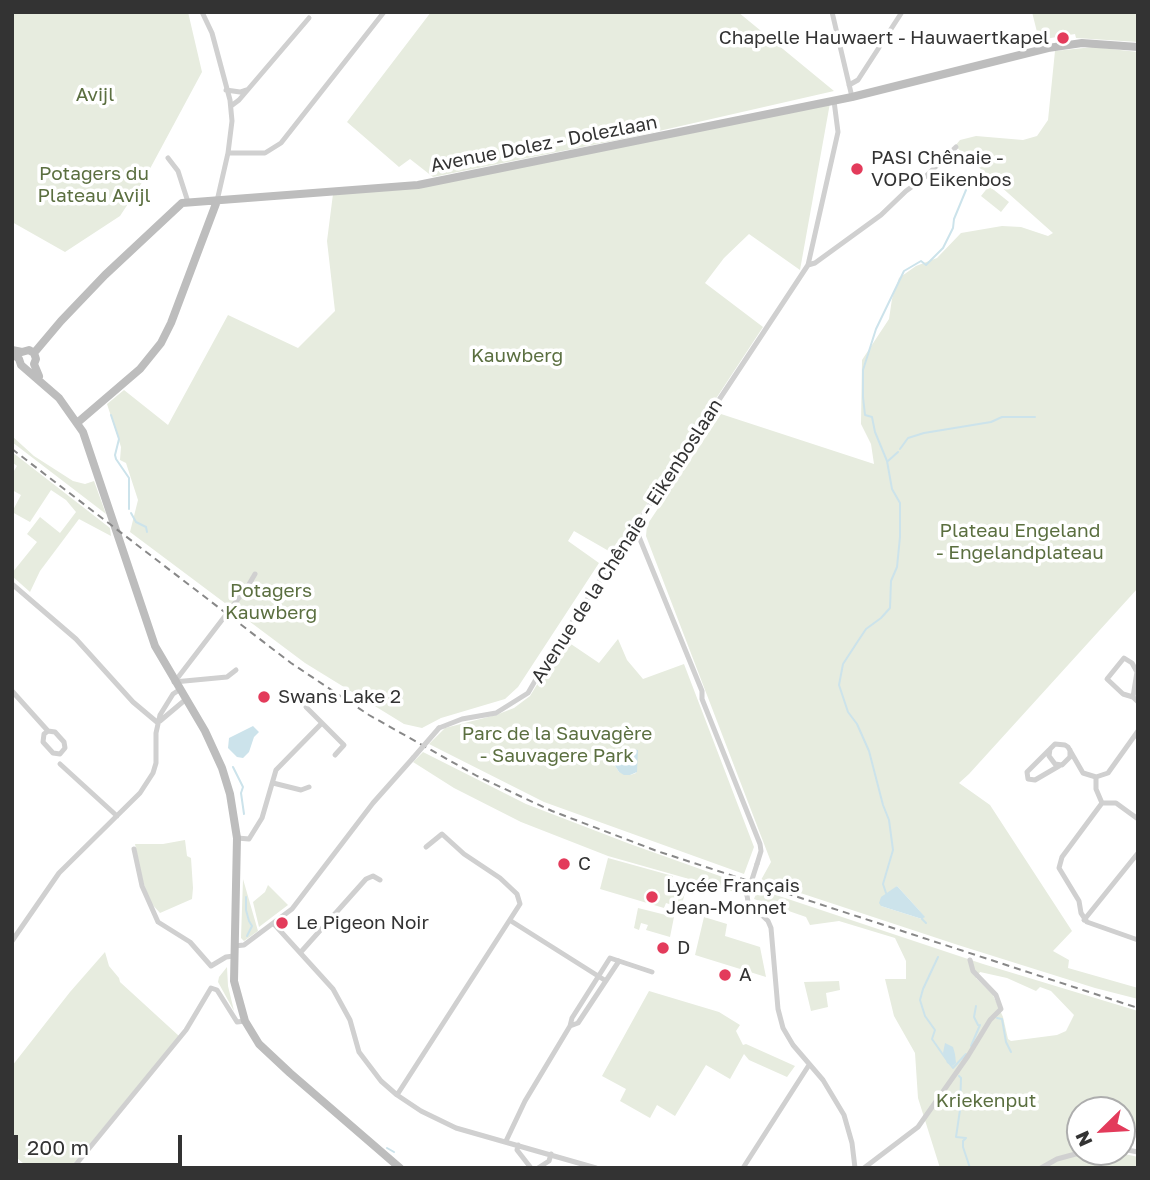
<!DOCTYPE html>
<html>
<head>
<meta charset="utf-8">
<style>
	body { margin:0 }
	#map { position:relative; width:1150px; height:1180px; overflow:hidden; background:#fff; font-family:"Golos Text",sans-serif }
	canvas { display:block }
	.frame { position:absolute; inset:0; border:14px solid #333; pointer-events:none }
	.north { position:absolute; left:1066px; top:1096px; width:70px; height:70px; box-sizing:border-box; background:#fff; border:2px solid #adadad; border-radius:50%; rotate:246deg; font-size:19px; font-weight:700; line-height:28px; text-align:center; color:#333 }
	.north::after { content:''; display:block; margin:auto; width:24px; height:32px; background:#e33b5b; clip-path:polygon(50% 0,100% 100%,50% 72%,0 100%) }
	.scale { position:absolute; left:14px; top:1135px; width:168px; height:32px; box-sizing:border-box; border:4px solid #333; border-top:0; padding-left:9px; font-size:21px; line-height:24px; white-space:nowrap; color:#333; -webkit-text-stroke:5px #fff; paint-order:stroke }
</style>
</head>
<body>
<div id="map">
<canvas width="1150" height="1180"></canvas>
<div class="frame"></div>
<div class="north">N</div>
<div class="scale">200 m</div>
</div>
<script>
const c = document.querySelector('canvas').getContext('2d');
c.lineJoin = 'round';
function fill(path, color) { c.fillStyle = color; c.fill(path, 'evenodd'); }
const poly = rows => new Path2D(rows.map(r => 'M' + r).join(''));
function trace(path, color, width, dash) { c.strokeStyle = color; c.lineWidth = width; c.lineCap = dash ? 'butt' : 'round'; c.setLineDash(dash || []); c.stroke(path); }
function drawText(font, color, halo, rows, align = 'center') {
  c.font = font + ' "Golos Text",sans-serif'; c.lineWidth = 7; c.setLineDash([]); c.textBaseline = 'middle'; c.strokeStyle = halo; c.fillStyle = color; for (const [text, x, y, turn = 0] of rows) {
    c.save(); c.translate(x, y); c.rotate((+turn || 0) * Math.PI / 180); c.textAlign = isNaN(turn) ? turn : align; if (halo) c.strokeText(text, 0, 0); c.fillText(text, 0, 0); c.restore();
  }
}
fill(poly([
	[12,12,188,12,202,72,145,178,120,216,65,252,12,222],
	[431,12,738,12,834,91,637,136,433,177,410,159,399,167,347,122],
	[1032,12,1138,12,1138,42,1076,38,1075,34,1039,40],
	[1093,47,1138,52,1138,588,969,774,959,783,990,805,1072,931,1053,951,1069,960,1068,968,1138,988,1138,999,1095,988,958,945,761,880,771,862,646,536,647,525,721,414,874,464,871,444,861,424,862,360,889,319,892,299,899,278,916,266,937,258,961,233,1002,226,1021,227,1048,236,1053,233,955,146,960,140,976,136,1023,140,1037,136,1048,120,1055,51],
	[897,886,918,909,924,917,922,919,881,906],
	[830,103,800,270,749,234,724,258,705,283,763,327,614,554,574,531,568,541,599,563,518,687,505,699,441,718,422,728,404,724,305,663,130,532,138,500,126,463,120,460,121,447,107,404,124,390,168,425,228,315,298,348,335,311,327,241,333,194,408,189],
	[989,186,1009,202,1001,212,981,196],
	[12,436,34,456,73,481,85,484,94,481,106,514,12,442],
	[12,452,110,528,111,536,79,519,40,571,30,592,12,576,12,573,37,542,27,534,40,517,60,533,76,512,66,500,51,490,30,522,12,512,21,495,12,490,12,474,17,466,12,462],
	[618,639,627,660,643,679,684,664,754,847,744,874,544,802,429,744,445,728,496,715,514,708,530,696,554,657,568,642,599,663],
	[631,749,637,761,637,770,636,773,630,775,619,772,612,761],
	[423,752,526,804,630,844,745,885,742,894,608,856,521,822,454,788,413,762],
	[185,840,187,856,191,858,193,888,192,899,160,913,151,903,143,882,135,844,163,844],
	[608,858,673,876,672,881,687,885,681,908,666,903,664,908,600,889],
	[243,879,258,931,244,941,241,938],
	[268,885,288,905,259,927,253,902,265,892],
	[758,889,983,964,1138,1011,1138,1126,1122,1136,1122,1110,1080,1110,1080,1152,1116,1152,1138,1157,1138,1168,940,1168,918,1098,915,1053,894,1016,885,979,906,979,906,961,895,938,839,921,810,925,806,917,754,899],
	[980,972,1007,978,1036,991,1040,987,1051,991,1074,1015,1066,1031,1057,1035,1011,1041,1008,1039,1003,1017,993,995,976,978],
	[638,908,674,917,670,937,646,930,648,925,641,923,639,930,634,928],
	[704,917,727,924,725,936,760,947,766,977,695,955],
	[105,952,109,966,119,978,120,982,179,1036,70,1168,29,1168,12,1154,12,1066,70,992],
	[227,967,228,986,234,1011,218,982,219,977],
	[839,981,840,990,826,993,828,1007,811,1011,804,982],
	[649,991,719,1012,740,1025,736,1031,743,1045,746,1044,795,1066,787,1077,749,1060,744,1054,730,1079,706,1065,675,1116,657,1105,650,1118,620,1101,626,1089,602,1076]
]), '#e7ecdf');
fill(poly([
	[253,726,259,732,254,737,249,752,243,758,237,757,228,748,229,738],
	[631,749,638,750,637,772,630,775,624,775,619,772,612,761],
	[897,886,918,909,925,917,922,919,881,906,879,903,881,897],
	[945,1043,953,1047,955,1054,956,1063,953,1066,947,1063,943,1053]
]), '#cce3eb');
trace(poly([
	[111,415,119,439,115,455,116,459,129,478,129,509],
	[900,449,908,438,924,433,991,422,1002,417,1035,417],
	[888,461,898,452],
	[131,513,136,522,146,527,147,532],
	[233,767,243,787,241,793,244,814],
	[886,893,883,884,893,850,889,820,883,805,869,751,857,724,848,712,839,685,843,664,858,641,866,629,881,618,890,608,891,581,897,567,900,537,900,503,892,489,887,461,875,432,872,417,865,415,863,397,863,370,876,329,904,271,921,261,926,265,943,248,953,228,954,219,966,190],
	[246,897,246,910,249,921,252,926,247,936],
	[922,919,926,923],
	[938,957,923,989,920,1000,925,1016,935,1030,932,1039,946,1059],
	[976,1006,974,1017,978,1025],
	[997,1018,1002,1019,1006,1042,1011,1052],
	[971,1046,980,1025],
	[949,1063,953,1068,966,1054],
	[959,1076,961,1078,960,1110,956,1137,966,1138,963,1141,963,1147,970,1168],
	[387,1148,394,1152]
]), '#cce3eb', 2);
trace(poly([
	[202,12,212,33,230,100,232,121,228,153,217,201],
	[832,12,852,97],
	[849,85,858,80,902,12],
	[226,90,240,92,246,90],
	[231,106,239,100,309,18],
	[228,153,265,153,281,143,384,12],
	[168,158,178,171,188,202],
	[808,265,815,263,881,215,906,191,924,178,956,147],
	[635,527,702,691,702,699,760,844,761,851,757,864],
	[12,584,76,639,133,702,158,723],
	[176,680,248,586,255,574],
	[174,682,227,677,236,670],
	[12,691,48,731,55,732,64,742,65,748,60,754,53,753,43,742,44,734,48,731],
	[1133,697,1137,672,1132,663,1124,658,1107,679,1123,694,1133,697,1138,702],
	[306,707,344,745,335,755],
	[160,721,185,700],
	[439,728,462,719,496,713,528,693,546,662,808,265,838,132,834,101],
	[1049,750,1027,772,1028,779,1035,780,1059,766],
	[1070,750,1070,757,1062,765,1055,764,1049,756,1050,749,1055,744,1065,745,1068,747,1083,773,1096,777],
	[60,764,117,816],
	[273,783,301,790,309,787],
	[1102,803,1062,857,1059,868,1079,901,1081,913,1087,922,1138,940],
	[1102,803,1096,789,1096,777,1108,773,1138,731],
	[1102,803,1116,803,1138,819],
	[237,838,249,839,262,818,276,770,321,724],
	[134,849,142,886,158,922,190,942,211,966,226,957,234,956],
	[747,895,748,902,768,921,771,928,778,1009,783,1028,793,1045,823,1080,844,1115,852,1143,855,1168],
	[1084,920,1138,853],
	[511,921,606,981],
	[274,924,333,989,350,1020,359,1052,381,1081,397,1095,421,1111,456,1128,596,1168],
	[12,941,59,873,140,793,153,773,156,763,156,733,160,715,173,694,179,690],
	[234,946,244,945,292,909,373,803,413,758],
	[300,953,366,879,373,876,380,880],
	[570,1026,578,1023,619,961],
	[397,1095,520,904,517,894,500,878,464,854,442,834,426,847],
	[506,1141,525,1101,570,1026,572,1018,610,958,652,972],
	[518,1145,517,1150,531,1168],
	[1122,1149,1138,1152],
	[73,1168,186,1030,211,988,217,990,237,1022,245,1021],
	[538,1168,549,1161,551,1154],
	[743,1168,809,1065],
	[864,1168,918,1127,968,1056,990,1020,1001,1009,996,995,973,971,970,960],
	[1041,1168,1057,1159,1083,1152]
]), '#d0d0d0', 5);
trace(poly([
	[12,350,22,352,29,350,34,353],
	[12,353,19,359,21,365,59,398,83,432,155,646,205,731,222,768,230,794,237,838,234,981,245,1021,259,1044,290,1073,400,1168],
	[34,353,61,321,105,275,182,203,418,185,852,97,1048,48,1082,43,1138,47],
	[34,353,36,359,34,364,39,376],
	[77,423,140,369,161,343,171,323,217,201]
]), '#bdbdbd', 8);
trace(poly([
	[12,449,291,663,369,715,477,776,552,811,657,851,1138,1008]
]), '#888', 2, [7, 5]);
trace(poly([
	[413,758,439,728],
	[747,895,757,864]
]), '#d0d0d0', 5);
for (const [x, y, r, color] of [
	[1063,38,7,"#e33b5b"],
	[857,169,7,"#e33b5b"],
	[264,697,7,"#e33b5b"],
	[564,864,7,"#e33b5b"],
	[652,897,7,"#e33b5b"],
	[282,923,7,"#e33b5b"],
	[663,948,7,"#e33b5b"],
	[725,975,7,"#e33b5b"]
]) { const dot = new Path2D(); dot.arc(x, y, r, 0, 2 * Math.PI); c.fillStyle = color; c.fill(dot); trace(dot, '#fff', 2.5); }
drawText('19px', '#333', '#fff', [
	["Chapelle Hauwaert - Hauwaertkapel",1049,38,"right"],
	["PASI Chênaie -",871,158],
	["VOPO Eikenbos",871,180],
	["Swans Lake 2",278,697],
	["C",578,864],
	["Lycée Français",666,886],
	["Jean-Monnet",666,908],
	["Le Pigeon Noir",296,923],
	["D",677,948],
	["A",739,975]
], 'left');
drawText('19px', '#5b6f40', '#fff', [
	["Avijl",95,95],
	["Potagers du",94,174],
	["Plateau Avijl",94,196],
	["Kauwberg",517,356],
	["Plateau Engeland",1020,531],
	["- Engelandplateau",1020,553],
	["Potagers",271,591],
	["Kauwberg",271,613],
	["Parc de la Sauvagère",557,734],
	["- Sauvagere Park",557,756],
	["Kriekenput",986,1101]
]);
drawText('19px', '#333', '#fff', [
	["Avenue Dolez - Dolezlaan",544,144,-11],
	["Avenue de la Chênaie - Eikenboslaan",627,541,-57]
]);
</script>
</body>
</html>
